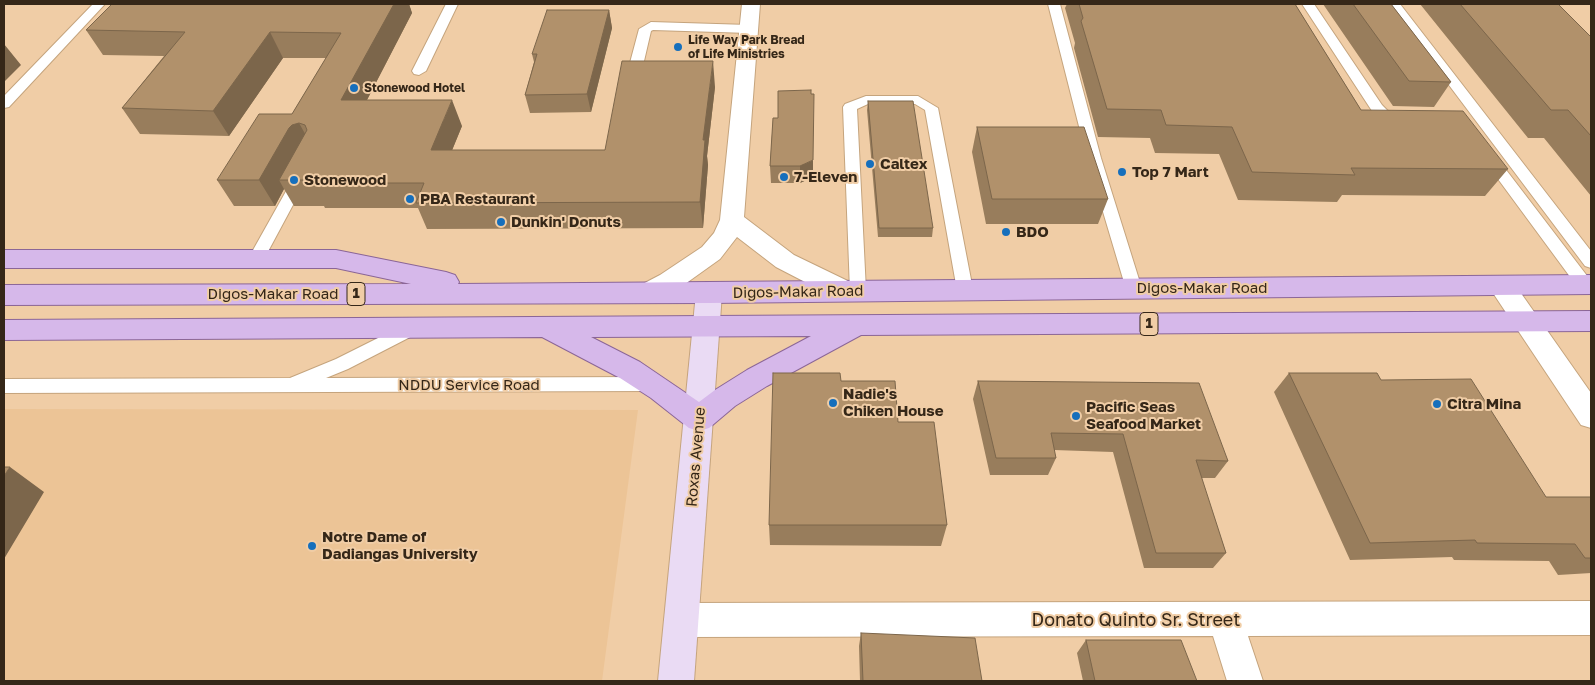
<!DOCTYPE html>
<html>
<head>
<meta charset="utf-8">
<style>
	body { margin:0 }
	#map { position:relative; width:1595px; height:685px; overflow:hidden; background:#f0cda6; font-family:"Golos Text",sans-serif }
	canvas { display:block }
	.frame { position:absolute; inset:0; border:5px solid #352718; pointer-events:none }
</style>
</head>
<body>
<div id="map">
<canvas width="1595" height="685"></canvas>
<div class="frame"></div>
</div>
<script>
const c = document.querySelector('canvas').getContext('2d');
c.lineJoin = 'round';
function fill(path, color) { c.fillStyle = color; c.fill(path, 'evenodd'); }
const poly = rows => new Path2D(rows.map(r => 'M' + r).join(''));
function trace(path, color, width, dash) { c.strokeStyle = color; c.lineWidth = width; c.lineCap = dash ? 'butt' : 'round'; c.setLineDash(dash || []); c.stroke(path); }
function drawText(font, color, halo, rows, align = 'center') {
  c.font = font + ' "Golos Text",sans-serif'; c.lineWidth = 4; c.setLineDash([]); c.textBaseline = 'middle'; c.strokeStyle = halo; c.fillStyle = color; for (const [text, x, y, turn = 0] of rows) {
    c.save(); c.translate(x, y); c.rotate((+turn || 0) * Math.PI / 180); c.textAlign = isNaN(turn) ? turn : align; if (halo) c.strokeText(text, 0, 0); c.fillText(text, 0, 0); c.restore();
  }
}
fill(poly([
	[4,409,638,410,602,681,4,681]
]), '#ecc496');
const lane = poly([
	[93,4,105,4,9,107,4,108,4,96,93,4],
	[446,4,458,4,426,71,419,75,414,74,412,71,446,4],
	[1048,4,1060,4,1101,158,1142,289,1140,293,1134,295,1128,293,1126,289,1087,158,1048,4],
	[1302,4,1314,4,1382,105,1388,111,1406,114,1408,117,1406,120,1401,121,1379,117,1372,111,1302,4],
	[1388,4,1400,4,1591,251,1591,268,1585,266,1388,4],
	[651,22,749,25,755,29,749,33,653,30,651,31,641,74,639,77,629,77,627,74,639,29,651,22],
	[866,96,918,96,938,108,973,290,971,294,965,296,959,294,957,290,925,110,915,104,868,104,857,109,866,291,864,295,858,297,852,295,850,291,843,107,845,104,866,96],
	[1489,152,1494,154,1591,281,1591,289,1585,291,1579,289,1484,160,1482,157,1484,154,1489,152],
	[301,172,306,174,308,177,264,259,262,263,256,265,250,263,248,259,294,177,296,174,301,172],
	[410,322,416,324,419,329,416,334,348,369,326,378,653,377,659,379,662,384,659,389,653,391,4,393,4,379,290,378,336,359,410,322]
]);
const street = poly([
	[742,4,760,4,744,217,794,255,854,284,858,291,854,298,845,301,836,298,776,267,737,237,720,259,678,289,648,303,639,300,635,293,639,286,660,275,702,247,714,233,720,220,742,4],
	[1502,276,1511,279,1591,393,1591,428,1581,425,1493,293,1489,286,1493,279,1502,276],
	[1591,601,1591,635,1248,636,1263,681,1227,681,1213,636,681,637,669,632,664,620,669,608,681,603,1591,601]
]);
const secondary = poly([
	[709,283,718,286,722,293,694,681,658,681,696,293,700,286,709,283]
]);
const primary = poly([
	[4,250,336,250,446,272,455,275,459,282,458,284,1591,275,1591,294,709,303,4,305,4,285,411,284,336,268,4,268,4,250],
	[1591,311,1591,331,861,335,767,386,735,406,709,428,699,431,689,428,651,398,620,378,542,337,4,340,4,320,1591,311],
	[811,336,747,370,715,390,699,402,640,362,591,337,811,336]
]);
trace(lane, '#c5a47d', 2);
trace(street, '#c5a47d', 2);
trace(secondary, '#c5a47d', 2);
trace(primary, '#8b6697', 2);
fill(lane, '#fff');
fill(street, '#fff');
fill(secondary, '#eadbf4');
fill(primary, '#d6b8ea');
fill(poly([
	[112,4,409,4,412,13,367,100,462,126,452,150,605,150,715,87,707,156,708,165,703,228,427,229,418,208,325,208,324,206,294,206,284,189,275,206,234,206,217,180,292,114,326,58,283,58,229,136,140,134,122,108,164,56,103,55,86,30],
	[1067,4,1295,4,1361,110,1508,169,1485,196,1342,195,1337,202,1238,200,1219,154,1155,153,1150,138,1098,137,1074,48,1075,43,1065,8],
	[1323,4,1391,4,1451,82,1434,107,1393,106],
	[1420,4,1558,4,1591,37,1591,196,1544,138,1528,138],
	[609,10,612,28,591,112,530,113,525,95,534,62,532,54],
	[868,101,933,228,932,237,878,237,867,110],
	[773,118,813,177,800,183,771,183,770,166],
	[977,127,1108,199,1098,224,986,224,972,152],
	[1289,373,1381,380,1546,497,1591,497,1591,573,1558,575,1549,561,1454,560,1452,557,1350,560,1274,392],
	[841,381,898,422,947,525,941,546,770,545,769,525],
	[978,381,1228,461,1215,478,1201,478,1226,553,1213,568,1144,568,1113,452,1054,450,1056,458,1048,475,990,475,973,399],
	[861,633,982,681,860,681,859,646],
	[1086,640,1197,681,1083,681,1077,653]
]), '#987d5c');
fill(poly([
	[394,4,409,4,412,13,354,125,341,100],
	[609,10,612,28,591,112,587,94],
	[270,32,283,58,229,136,213,111],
	[4,44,21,65,4,82],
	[713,61,715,87,707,156,708,165,703,228,700,202,703,140],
	[452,100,462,126,442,175,431,150],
	[299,123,313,148,279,180,284,189,275,206,259,180,289,128,292,125],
	[813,160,813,177,800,183,800,166],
	[10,467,44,492,4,559,4,476]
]), '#7c664b');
const building = poly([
	[112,4,394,4,341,100,452,100,431,150,605,150,622,61,713,61,703,140,705,140,700,202,416,203,424,183,310,183,312,180,279,180,307,130,305,125,299,123,292,125,289,128,259,180,217,180,259,114,292,114,341,33,270,32,213,111,122,108,185,32,86,30,112,4],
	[1079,4,1295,4,1361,110,1463,111,1508,169,1351,168,1355,175,1252,172,1232,127,1166,125,1161,110,1107,109,1081,21,1083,18,1079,4],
	[1353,4,1391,4,1451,82,1409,81,1353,4],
	[1460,4,1558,4,1591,37,1591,136,1568,110,1551,110,1460,4],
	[547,10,609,10,587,94,525,95,537,54,532,54,547,10],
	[811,90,811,94,814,94,813,160,800,166,770,166,773,118,778,118,778,91,811,90],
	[868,101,913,101,933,228,879,228,868,101],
	[977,127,1084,127,1108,199,992,199,977,127],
	[773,373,840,373,841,381,895,381,898,422,934,422,947,525,769,525,773,373],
	[1289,373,1377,373,1381,380,1471,379,1546,497,1591,497,1591,558,1585,558,1575,544,1477,543,1475,540,1370,543,1289,373],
	[978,381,1199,383,1228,461,1196,460,1226,553,1156,553,1123,434,1051,433,1056,458,996,458,978,381],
	[4,467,10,467,4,476,4,467],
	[861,633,975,638,982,681,863,681,861,633],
	[1086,640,1181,640,1197,681,1095,681,1086,640]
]);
fill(building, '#b1916b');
trace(building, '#7c664b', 1);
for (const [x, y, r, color] of [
	[678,47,5,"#166fbc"],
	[354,88,5,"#166fbc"],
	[870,164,5,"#166fbc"],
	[1122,172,5,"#166fbc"],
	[784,177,5,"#166fbc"],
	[294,180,5,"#166fbc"],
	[410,199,5,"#166fbc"],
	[501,222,5,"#166fbc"],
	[1006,232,5,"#166fbc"],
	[833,403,5,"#166fbc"],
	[1437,404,5,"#166fbc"],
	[1076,416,5,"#166fbc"],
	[312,546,5,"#166fbc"]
]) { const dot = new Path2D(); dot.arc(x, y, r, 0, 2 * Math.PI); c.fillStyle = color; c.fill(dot); trace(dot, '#f0cda6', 2); }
drawText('bold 12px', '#352718', '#f0cda6', [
	["Life Way Park Bread",688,40],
	["of Life Ministries",688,54],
	["Stonewood Hotel",364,88]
], 'left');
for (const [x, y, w] of [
	[356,294,18],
	[1149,324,18]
]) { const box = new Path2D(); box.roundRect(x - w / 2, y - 11.5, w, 23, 4); c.fillStyle = '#f0cda6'; c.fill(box); trace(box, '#352718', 1); }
drawText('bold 14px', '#352718', null, [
	["1",356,294],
	["1",1149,324]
]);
drawText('bold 15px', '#352718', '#f0cda6', [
	["Caltex",880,164],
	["Top 7 Mart",1132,172],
	["7-Eleven",794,177],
	["Stonewood",304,180],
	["PBA Restaurant",420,199],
	["Dunkin' Donuts",511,222],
	["BDO",1016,232],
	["Nadie's",843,394],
	["Chiken House",843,411],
	["Citra Mina",1447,404],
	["Pacific Seas",1086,407],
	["Seafood Market",1086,424],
	["Notre Dame of",322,537],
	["Dadiangas University",322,554]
], 'left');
drawText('15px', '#352718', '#f0cda6', [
	["Digos-Makar Road",1202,288],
	["Digos-Makar Road",798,292,-1],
	["Digos-Makar Road",273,294],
	["NDDU Service Road",469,385],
	["Roxas Avenue",696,457,-85]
]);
drawText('18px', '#352718', '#f0cda6', [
	["Donato Quinto Sr. Street",1136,620]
]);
</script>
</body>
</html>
